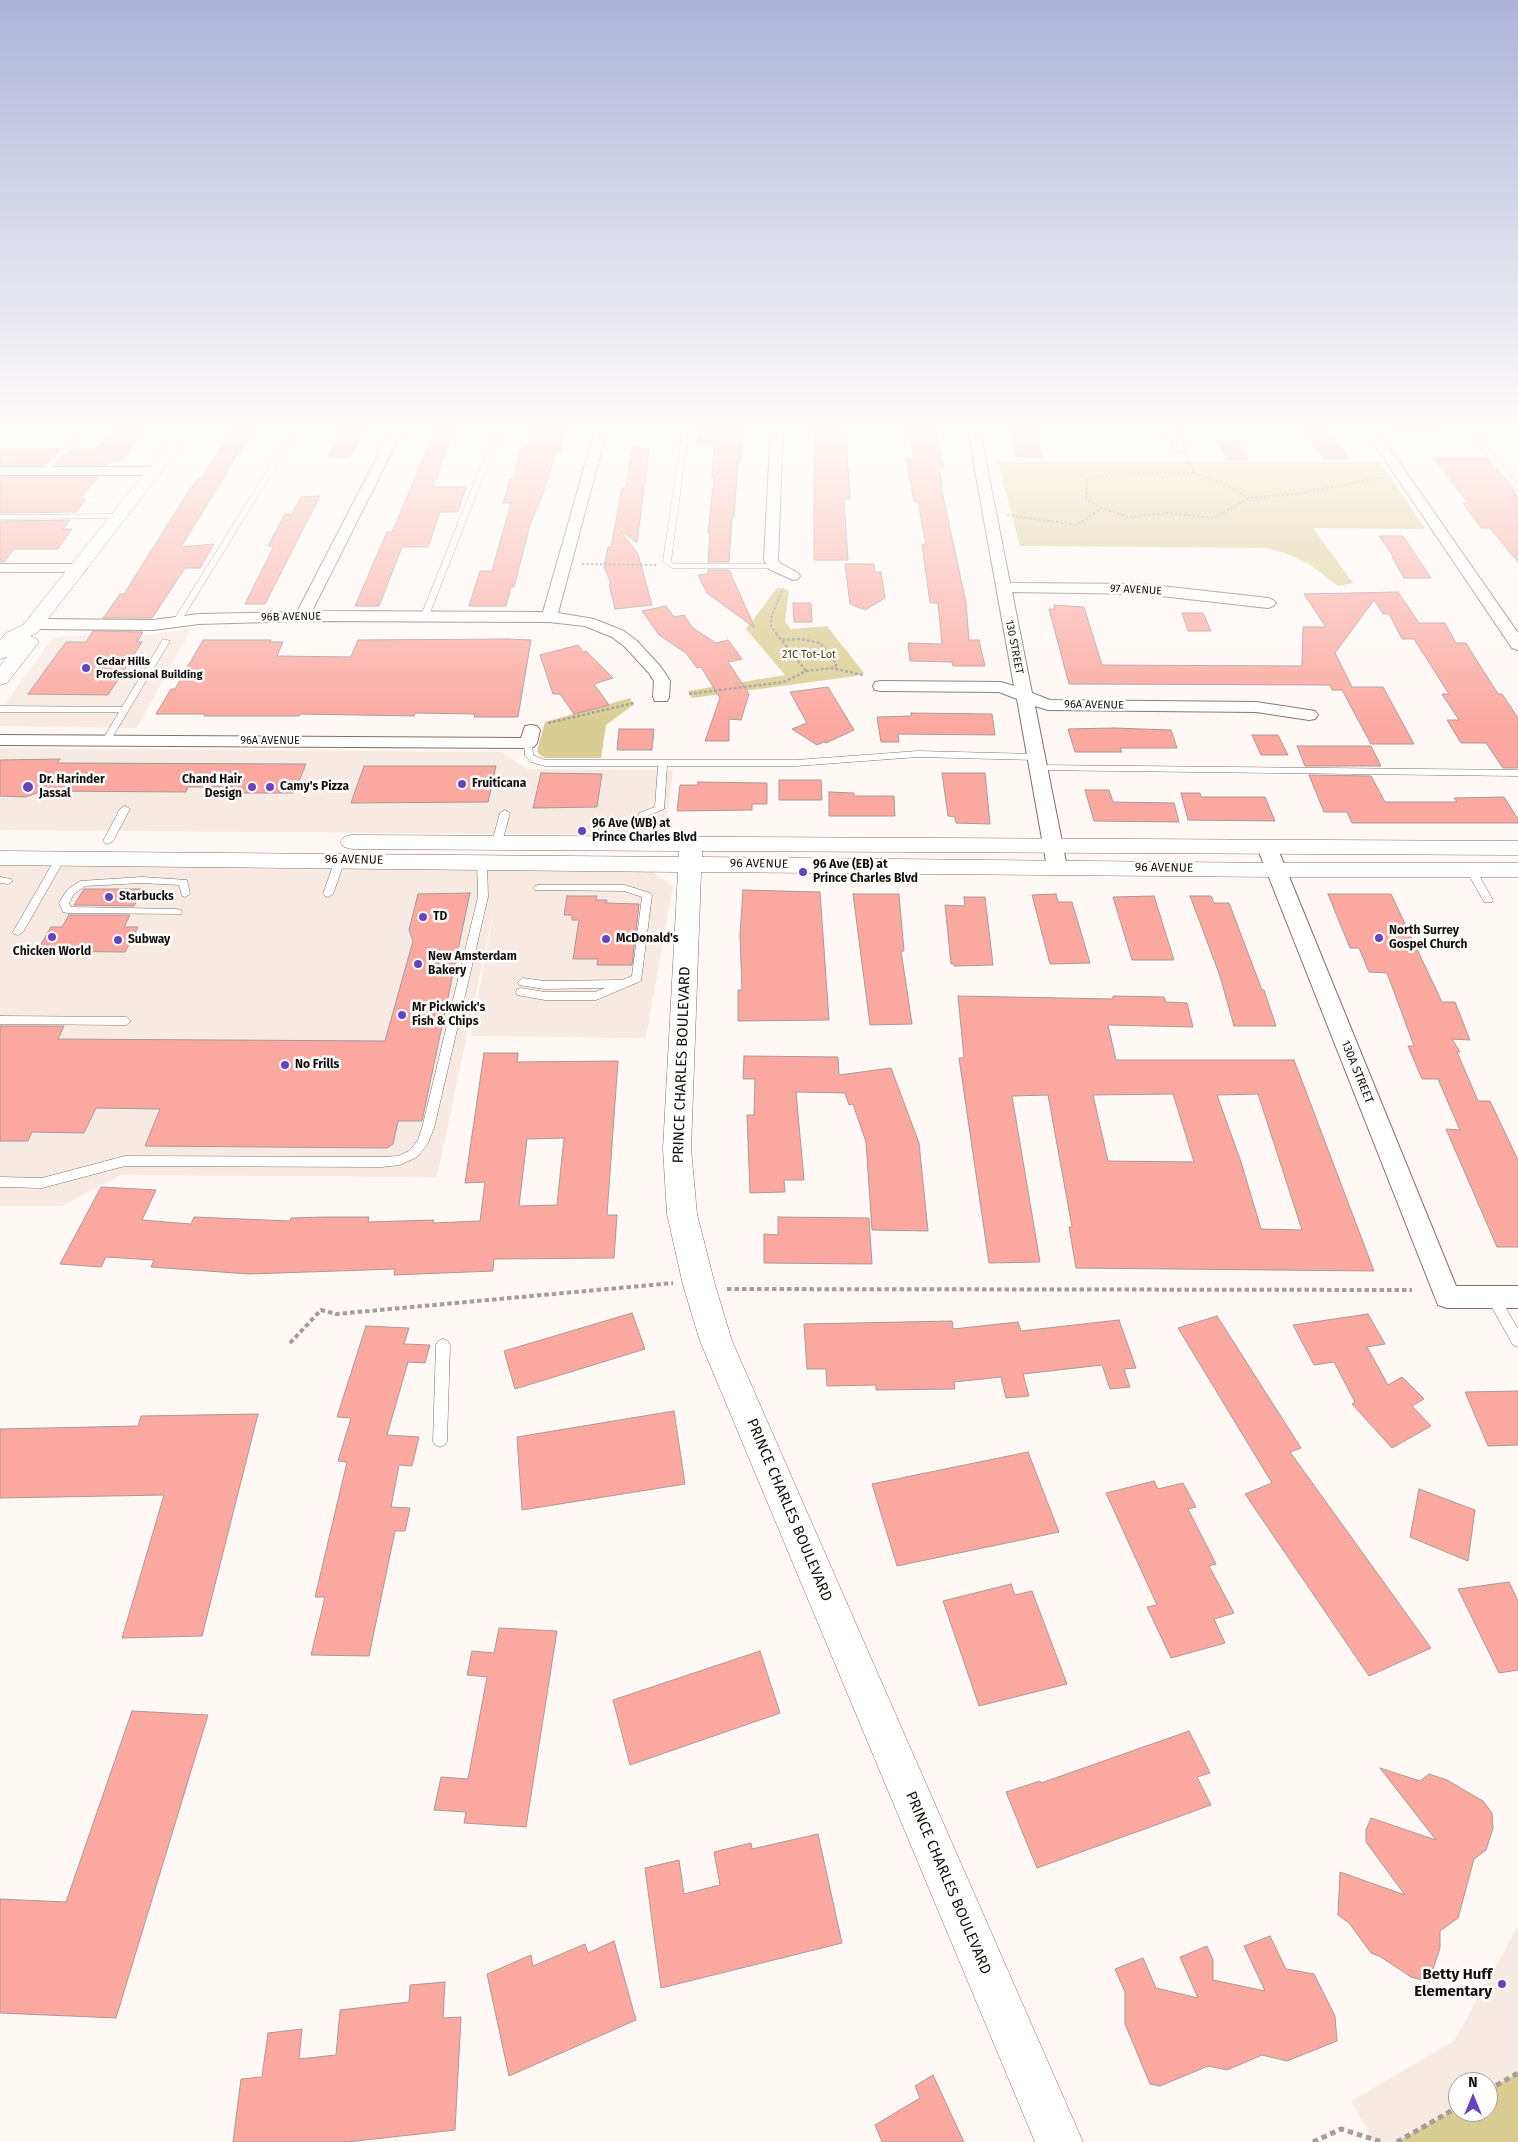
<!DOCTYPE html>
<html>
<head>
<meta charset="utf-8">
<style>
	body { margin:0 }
	#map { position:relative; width:1518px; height:2142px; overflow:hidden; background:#fff8f5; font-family:"Fira Sans",sans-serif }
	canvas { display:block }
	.north { position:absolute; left:1448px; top:2072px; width:50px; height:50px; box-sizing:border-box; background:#fff; border:1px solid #a19f9e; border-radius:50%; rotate:0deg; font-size:14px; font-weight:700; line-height:20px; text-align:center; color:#15100d }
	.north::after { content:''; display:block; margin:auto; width:18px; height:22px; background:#6744bc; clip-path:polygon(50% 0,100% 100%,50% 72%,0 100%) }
</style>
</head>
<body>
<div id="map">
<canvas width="1518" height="2142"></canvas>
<div class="north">N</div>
</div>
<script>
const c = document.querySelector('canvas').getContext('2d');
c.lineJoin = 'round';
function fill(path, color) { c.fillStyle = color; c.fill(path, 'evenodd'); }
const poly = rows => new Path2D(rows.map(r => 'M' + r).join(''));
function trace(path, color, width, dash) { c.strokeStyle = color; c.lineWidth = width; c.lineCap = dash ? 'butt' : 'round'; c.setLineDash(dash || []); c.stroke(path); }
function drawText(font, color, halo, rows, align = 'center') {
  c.font = font + ' "Fira Sans",sans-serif'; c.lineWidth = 5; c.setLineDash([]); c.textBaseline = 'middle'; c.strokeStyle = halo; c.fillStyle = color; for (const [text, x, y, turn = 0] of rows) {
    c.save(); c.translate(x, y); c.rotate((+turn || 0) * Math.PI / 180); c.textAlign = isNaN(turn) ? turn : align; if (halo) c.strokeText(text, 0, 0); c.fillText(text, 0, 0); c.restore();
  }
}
fill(poly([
	[192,628,137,728,0,726,0,711,51,640,64,636,146,635],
	[0,748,502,752,527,769,673,770,665,835,0,830],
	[0,865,650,870,673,886,646,1038,471,1036,496,899,437,1177,121,1175,62,1206,0,1206],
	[1518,1926,1518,2142,1374,2142,1351,2101,1454,2041],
	[1458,2082,1488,2082,1488,2112,1458,2112]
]), '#f7eae3');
fill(poly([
	[998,462,1381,462,1425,529,1313,528,1353,583,1338,586,1309,564,1285,553,1265,548,1020,546],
	[777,588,789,590,785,622,791,629,827,626,864,673,856,676,692,698,688,691,785,675,746,629],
	[630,698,633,705,606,725,601,758,545,758,539,754,537,751,545,722],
	[1518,2073,1518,2142,1397,2142,1458,2107,1458,2112,1488,2112,1488,2090]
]), '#dacd92');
const building = poly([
	[235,426,255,426,181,547,214,544,200,568,185,568,152,618,103,618,120,594,124,594,190,489,198,479,201,479,235,426],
	[344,426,365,426,350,457,328,457,344,426],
	[437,426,455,426,433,487,466,487,458,512,440,512,428,547,402,547,379,606,355,606,387,532,392,532,437,426],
	[534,426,567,426,561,451,556,451,543,493,530,525,514,587,511,587,506,606,469,606,480,571,492,571,511,503,503,503,510,479,513,479,522,446,527,446,534,426],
	[699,426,743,426,741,461,738,461,734,518,732,518,729,562,708,562,710,533,708,533,714,478,712,478,714,445,697,445,699,426],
	[814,426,838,426,836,436,846,436,850,499,844,499,848,560,814,560,814,426],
	[1301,426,1325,426,1349,459,1324,459,1301,426],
	[908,428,936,428,944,469,939,469,943,486,941,486,966,603,969,640,979,640,985,666,953,666,952,662,910,661,908,643,942,644,938,603,930,603,922,544,926,544,918,502,914,502,906,458,914,458,908,428],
	[1010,428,1033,428,1042,457,1015,456,1010,428],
	[111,431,142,431,121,461,110,461,107,465,56,465,72,449,96,449,111,431],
	[1218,442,1238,442,1248,459,1228,460,1218,442],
	[632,447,649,449,637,543,620,530,638,554,652,605,615,609,609,584,611,583,604,567,608,547,611,547,622,488,626,488,632,447],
	[0,449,60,449,45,465,0,465,0,449],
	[1434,458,1487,458,1514,490,1518,501,1518,562,1490,528,1481,528,1463,503,1468,503,1434,458],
	[0,477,98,477,80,499,86,499,76,512,0,513,0,477],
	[320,496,265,604,245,604,274,546,268,546,285,514,292,514,301,497,320,496],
	[70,520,63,529,72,529,58,549,14,549,4,562,0,562,0,521,70,520],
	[1379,536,1403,536,1431,578,1404,578,1392,557,1394,557,1379,536],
	[845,564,874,564,875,572,881,572,885,598,865,610,850,604,845,564],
	[708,570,729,570,755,628,707,593,698,575,708,574,708,570],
	[1398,592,1419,623,1445,623,1456,643,1466,643,1498,694,1502,694,1518,718,1518,768,1503,768,1486,743,1461,743,1447,720,1459,720,1442,694,1449,694,1414,639,1402,639,1389,614,1383,614,1374,600,1335,653,1352,687,1383,687,1414,744,1371,744,1342,690,1332,690,1330,685,1069,684,1049,609,1055,609,1054,605,1084,607,1102,665,1302,666,1303,627,1326,627,1304,594,1398,592],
	[793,603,811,603,812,622,794,622,793,603],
	[666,606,674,617,684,615,693,628,716,643,728,640,742,659,728,662,749,694,741,720,729,719,729,741,705,741,720,698,701,667,697,668,686,653,659,635,642,611,666,606],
	[1182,613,1203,613,1211,631,1188,631,1182,613],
	[93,631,143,632,137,642,142,642,108,695,28,694,66,642,86,642,93,631],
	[507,639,531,640,518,717,474,717,475,714,415,713,414,716,300,714,299,716,204,716,205,714,156,714,171,689,175,689,203,640,271,640,270,642,283,642,277,656,351,657,358,640,507,639],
	[578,645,583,652,586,651,613,678,594,684,609,705,574,714,560,694,553,694,540,655,578,645],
	[828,687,854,730,826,743,824,742,817,745,792,729,807,723,790,692,828,687],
	[911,713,992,714,995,735,898,734,899,742,881,742,877,717,911,716,911,713],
	[1114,728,1171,730,1177,748,1120,748,1122,752,1075,752,1068,729,1114,728],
	[619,729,654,729,652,750,617,750,619,729],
	[1252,735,1278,735,1288,755,1261,755,1252,735],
	[1297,746,1371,746,1381,766,1305,766,1297,746],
	[60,759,57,763,306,764,294,793,232,793,234,787,188,787,186,792,42,791,26,797,0,796,0,760,60,759],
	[364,766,496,766,488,802,351,803,364,766],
	[541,773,602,774,597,807,533,808,541,773],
	[942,773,985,773,990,824,956,823,955,817,948,816,942,773],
	[1309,775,1371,776,1385,802,1457,802,1454,798,1504,797,1518,819,1518,823,1352,823,1347,812,1324,812,1309,775],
	[779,780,821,780,822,800,779,800,779,780],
	[698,782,767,783,767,804,752,804,752,810,677,811,680,785,698,785,698,782],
	[1085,790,1109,790,1113,802,1174,803,1179,822,1094,821,1085,790],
	[829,792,854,793,854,796,894,796,895,816,829,816,829,792],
	[1181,793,1200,793,1201,797,1265,797,1275,821,1188,820,1181,793],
	[84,889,143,889,134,906,74,905,84,889],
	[743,890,820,892,829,1020,738,1021,738,990,742,990,740,935,743,890],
	[470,893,422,1121,398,1121,393,1144,387,1148,145,1146,160,1109,96,1108,84,1133,32,1132,28,1141,0,1141,0,1026,64,1026,58,1039,385,1041,413,941,409,930,418,894,470,893],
	[853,894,899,894,904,951,901,951,912,1024,870,1025,853,894],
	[1056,894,1058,902,1072,902,1090,963,1050,964,1032,895,1056,894],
	[1328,894,1391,894,1442,1002,1455,1002,1470,1040,1452,1039,1460,1052,1457,1052,1478,1101,1490,1101,1518,1160,1518,1247,1497,1247,1446,1129,1460,1130,1438,1079,1422,1079,1408,1046,1414,1046,1387,973,1369,972,1359,948,1350,948,1328,894],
	[567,896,597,896,596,900,607,900,606,903,639,904,632,965,597,965,598,959,573,959,579,920,572,920,572,915,564,915,567,896],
	[1154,896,1174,960,1132,960,1113,897,1154,896],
	[1190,896,1211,896,1214,903,1229,903,1262,990,1264,990,1276,1026,1234,1026,1220,976,1190,896],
	[964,897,985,897,993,965,954,966,954,964,951,964,945,905,965,906,964,897],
	[69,915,130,915,124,927,138,927,125,952,37,951,51,927,62,927,69,915],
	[958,996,1113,999,1113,996,1164,997,1166,1002,1187,1003,1193,1027,1108,1025,1116,1060,1294,1060,1374,1271,1076,1268,1069,1227,1072,1227,1048,1095,1012,1096,1040,1262,989,1263,959,1058,964,1058,958,996],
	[1173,1094,1194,1162,1108,1161,1093,1095,1173,1094],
	[1258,1094,1302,1230,1261,1229,1241,1162,1217,1095,1258,1094],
	[484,1053,518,1053,517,1062,618,1061,607,1215,617,1215,614,1258,494,1259,493,1271,394,1275,395,1269,249,1274,151,1267,154,1260,106,1257,101,1267,60,1264,101,1187,156,1190,142,1220,191,1224,194,1217,290,1221,291,1218,324,1217,369,1217,368,1222,434,1220,433,1223,480,1221,485,1182,465,1183,484,1053],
	[564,1138,557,1205,519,1206,527,1139,564,1138],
	[744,1056,838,1057,839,1075,891,1068,919,1143,928,1231,872,1230,866,1142,853,1104,849,1105,845,1093,796,1092,804,1180,784,1180,785,1192,750,1193,747,1115,754,1115,755,1079,743,1079,744,1056],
	[778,1217,869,1218,872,1264,764,1263,764,1234,778,1235,778,1217],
	[632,1313,645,1349,515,1389,504,1351,632,1313],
	[1368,1314,1385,1344,1367,1347,1388,1385,1402,1377,1424,1399,1412,1406,1431,1426,1392,1448,1352,1404,1355,1402,1334,1362,1314,1365,1293,1325,1368,1314],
	[1217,1316,1301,1448,1290,1452,1431,1648,1369,1676,1245,1494,1272,1483,1178,1328,1217,1316],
	[1119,1320,1136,1368,1124,1369,1130,1387,1110,1389,1102,1365,1023,1374,1029,1396,1006,1398,1001,1377,954,1382,955,1389,876,1390,876,1385,827,1386,826,1369,807,1369,804,1324,952,1321,953,1329,1018,1322,1021,1331,1119,1320],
	[366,1326,409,1328,404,1344,430,1345,425,1363,408,1362,387,1435,419,1437,412,1466,399,1465,391,1507,410,1508,405,1531,395,1531,369,1656,311,1655,325,1597,315,1597,347,1462,338,1461,351,1418,337,1417,366,1326],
	[1518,1391,1518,1445,1488,1446,1465,1392,1518,1391],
	[674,1411,685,1484,522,1510,517,1437,674,1411],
	[258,1414,202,1636,122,1638,164,1495,0,1498,0,1429,138,1426,141,1416,258,1414],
	[1028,1452,1059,1532,897,1566,872,1484,1028,1452],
	[1154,1481,1158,1489,1183,1483,1196,1507,1188,1509,1216,1564,1209,1566,1234,1613,1214,1619,1225,1643,1171,1658,1147,1607,1157,1605,1106,1493,1154,1481],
	[1419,1489,1475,1510,1468,1561,1410,1537,1419,1489],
	[1509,1582,1518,1601,1518,1670,1499,1673,1458,1589,1509,1582],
	[1011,1584,1015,1595,1032,1591,1067,1684,979,1706,943,1601,1011,1584],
	[499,1628,557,1631,526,1827,464,1823,466,1812,434,1810,441,1777,468,1779,487,1677,467,1675,472,1651,494,1653,499,1628],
	[760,1651,780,1713,630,1765,613,1700,760,1651],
	[132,1711,208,1715,116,2018,0,2013,0,1899,66,1902,132,1711],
	[1189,1731,1210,1773,1197,1777,1211,1805,1037,1868,1006,1792,1040,1781,1041,1783,1189,1731],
	[1380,1768,1420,1781,1429,1774,1447,1780,1483,1801,1492,1813,1493,1828,1486,1850,1474,1859,1458,1918,1440,1931,1440,1948,1429,1982,1411,1977,1381,1957,1371,1953,1349,1923,1338,1915,1340,1872,1405,1895,1366,1842,1366,1830,1371,1818,1436,1840,1380,1768],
	[818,1834,842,1943,661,1988,645,1868,679,1860,684,1894,720,1885,714,1852,751,1843,752,1849,818,1834],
	[1270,1936,1286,1969,1314,1974,1335,2016,1337,2041,1287,2061,1262,2055,1227,2070,1208,2066,1160,2086,1150,2084,1125,2024,1125,1992,1115,1969,1143,1958,1156,1988,1198,1998,1180,1957,1207,1946,1213,1960,1213,1980,1265,1991,1244,1946,1270,1936],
	[614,1941,636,2020,509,2076,487,1974,531,1955,533,1966,585,1944,588,1953,614,1941],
	[445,1982,443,2018,461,2017,455,2130,347,2142,233,2142,241,2079,262,2077,268,2033,302,2029,299,2059,336,2055,340,2010,409,2002,410,1985,445,1982],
	[933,2075,964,2142,882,2142,875,2125,920,2098,915,2086,933,2075]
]);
fill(building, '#fba9a0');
trace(building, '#aa9997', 1);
const lane = poly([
	[84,426,91,426,47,472,43,472,43,470,84,426],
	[295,426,301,426,181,621,174,623,173,621,295,426],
	[497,426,503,426,428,618,421,620,420,618,497,426],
	[683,426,689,426,671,561,674,564,774,564,778,566,777,568,672,568,663,561,683,426],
	[1370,428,1518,429,1518,433,1475,432,1518,485,1518,491,1516,490,1468,432,1368,431,1368,429,1370,428],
	[0,515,119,514,122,516,119,518,0,519,0,515],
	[163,639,170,641,109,743,103,743,102,741,119,712,0,712,0,706,122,707,163,639],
	[528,740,532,743,533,755,545,760,796,760,918,751,1035,754,1039,757,1035,760,918,757,796,766,667,766,664,809,642,818,639,817,639,813,655,807,658,766,545,766,531,762,525,756,524,743,528,740],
	[1037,765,1518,770,1518,776,1034,770,1034,766,1037,765],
	[125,806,130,809,113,841,108,844,105,843,103,841,120,809,125,806],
	[505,810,510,813,502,842,497,845,494,844,492,842,500,813,505,810],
	[60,856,65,859,23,932,18,935,14,934,13,932,55,859,60,856],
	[340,857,345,860,333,894,328,897,325,896,323,894,335,860,340,857],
	[482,859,487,862,488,897,434,1128,427,1145,417,1157,400,1165,382,1167,125,1166,42,1188,0,1187,0,1177,42,1178,125,1156,382,1157,398,1156,409,1151,418,1140,422,1128,478,897,477,862,482,859],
	[1471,867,1476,870,1493,900,1492,902,1484,902,1483,900,1466,870,1471,867],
	[0,877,11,879,13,881,8,884,0,883,0,877],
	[142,877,187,880,190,894,185,897,182,896,179,885,142,883,85,886,74,894,69,903,71,907,177,909,181,910,182,912,181,914,67,913,63,912,59,903,67,890,80,881,142,877],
	[538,885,625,885,650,893,652,895,641,981,596,1000,545,1000,517,995,516,992,517,989,521,988,545,992,595,992,605,988,544,989,519,985,518,982,523,978,544,981,622,980,632,976,642,897,624,891,535,890,533,888,535,886,538,885],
	[0,1016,126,1017,131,1021,126,1025,0,1024,0,1016],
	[1492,1292,1497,1293,1518,1329,1518,1347,1513,1345,1486,1297,1487,1293,1492,1292],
	[443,1339,448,1341,450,1345,447,1441,445,1445,440,1447,435,1445,433,1441,436,1345,438,1341,443,1339]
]);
const street = poly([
	[393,426,405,426,312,611,543,612,596,426,608,426,558,613,594,619,624,631,637,641,661,667,670,681,669,697,667,701,655,701,653,697,654,681,649,673,625,647,612,637,585,626,549,622,302,621,199,624,153,630,33,629,27,627,25,624,27,621,33,619,153,620,199,614,297,612,393,426],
	[771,426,783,426,778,560,780,563,798,573,800,576,798,579,793,580,769,569,764,560,771,426],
	[967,426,979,426,1010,583,1143,584,1268,598,1273,600,1276,603,1273,606,1268,608,1143,594,1012,592,1032,693,1050,700,1256,702,1309,710,1315,711,1318,715,1315,719,1309,720,1256,712,1048,710,1035,706,1067,867,1064,871,1057,873,1050,871,1047,867,1017,699,999,692,881,691,875,690,873,686,875,682,881,681,1001,682,1014,686,967,426],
	[1163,426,1175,426,1186,448,1185,451,1175,451,1163,426],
	[1362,426,1374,426,1518,633,1518,650,1512,648,1362,426],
	[0,467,155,467,162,471,155,475,0,475,0,467],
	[0,564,80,564,85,565,87,568,85,571,80,572,0,572,0,564],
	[531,725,537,726,540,730,537,743,534,747,528,748,0,745,0,735,521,738,525,726,531,725],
	[1267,841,1274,843,1277,847,1456,1286,1518,1286,1518,1308,1447,1308,1438,1305,1257,847,1260,843,1267,841]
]);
const secondary = poly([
	[182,426,197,426,37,633,30,636,36,638,39,642,7,683,0,685,0,666,7,657,0,659,0,640,6,633,23,625,182,426],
	[352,835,1518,841,1518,855,702,851,702,857,1275,863,1518,863,1518,877,1275,877,701,872,691,1149,697,1214,715,1285,732,1341,1083,2142,1035,2142,700,1341,683,1285,667,1214,663,1149,678,872,0,865,0,851,679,857,679,851,352,849,344,847,340,842,344,837,352,835]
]);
trace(lane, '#7f726a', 1);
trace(street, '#7f726a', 2);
trace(secondary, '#7f726a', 1);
trace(poly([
	[1188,461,1195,473,1224,484,1249,498],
	[1102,508,1086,499,1087,478,1141,473,1195,473],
	[1007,515,1077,525,1102,508,1129,517,1168,513,1214,518,1249,498,1295,494,1384,477],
	[582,564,656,565],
	[777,634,771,626,771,618,783,588]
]), '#a49d9a', 2, [2.5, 2]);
trace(poly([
	[776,633,806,671],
	[782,640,800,639,820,643,836,663,836,669],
	[689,694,784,682,806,671,832,668,863,675],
	[548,723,634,703]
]), '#a49d9a', 2.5, [3, 2]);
trace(poly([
	[727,1289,1412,1290],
	[290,1343,321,1310,336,1314,673,1283]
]), '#a49d9a', 4, [4.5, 3]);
trace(poly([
	[1488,2090,1518,2073],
	[1313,2142,1341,2129,1382,2142],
	[1397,2142,1458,2107]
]), '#a49d9a', 5, [5.5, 4]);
fill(lane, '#fff');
fill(street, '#fff');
fill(secondary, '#fff');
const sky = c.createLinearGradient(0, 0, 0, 726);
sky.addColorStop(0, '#aeb4da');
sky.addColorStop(0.59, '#fffcfa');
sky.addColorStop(1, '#fffcfa00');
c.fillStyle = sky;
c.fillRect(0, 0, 1518, 726);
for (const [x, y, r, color] of [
	[86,668,5,"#6744bc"],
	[462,784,5,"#6744bc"],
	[28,787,6,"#6744bc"],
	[252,787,5,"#6744bc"],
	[270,787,5,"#6744bc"],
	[582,831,5,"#6744bc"],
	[803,872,5,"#6744bc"],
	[109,897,5,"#6744bc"],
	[423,917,5,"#6744bc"],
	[52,937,5,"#6744bc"],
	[1379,938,5,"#6744bc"],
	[606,939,5,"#6744bc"],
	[118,940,5,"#6744bc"],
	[418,964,5,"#6744bc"],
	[402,1015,5,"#6744bc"],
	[285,1065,5,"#6744bc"],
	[1502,1984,5,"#6744bc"]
]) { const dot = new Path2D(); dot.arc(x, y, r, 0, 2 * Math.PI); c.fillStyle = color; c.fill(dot); trace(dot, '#fff', 2); }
drawText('11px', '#15100d', '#fff', [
	["97 AVENUE",1136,590,3],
	["96B AVENUE",291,617,-1],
	["130 STREET",1014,647,79],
	["96A AVENUE",1094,705,1],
	["96A AVENUE",270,741]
]);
drawText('11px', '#4c4000', '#fff', [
	["21C Tot-Lot",809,655]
]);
drawText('bold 11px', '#15100d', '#fff', [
	["Cedar Hills",96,662],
	["Professional Building",96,675]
], 'left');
drawText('bold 12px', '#15100d', '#fff', [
	["Dr. Harinder",39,780],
	["Jassal",39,794],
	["Chand Hair",242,780,"right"],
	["Design",242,794,"right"],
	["Fruiticana",472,784],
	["Camy's Pizza",280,787],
	["96 Ave (WB) at",592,824],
	["Prince Charles Blvd",592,838],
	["96 Ave (EB) at",813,865],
	["Prince Charles Blvd",813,879],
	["Starbucks",119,897],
	["TD",433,917],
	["North Surrey",1389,931],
	["Gospel Church",1389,945],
	["McDonald's",616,939],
	["Subway",128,940],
	["Chicken World",52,952,"center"],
	["New Amsterdam",428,957],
	["Bakery",428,971],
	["Mr Pickwick's",412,1008],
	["Fish & Chips",412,1022],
	["No Frills",295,1065]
], 'left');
drawText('12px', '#15100d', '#fff', [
	["96 AVENUE",354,860,1],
	["96 AVENUE",759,864,1],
	["96 AVENUE",1164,868,1],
	["130A STREET",1357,1072,68]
]);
drawText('15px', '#15100d', '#fff', [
	["PRINCE CHARLES BOULEVARD",682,1065,-88],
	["PRINCE CHARLES BOULEVARD",789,1510,67],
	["PRINCE CHARLES BOULEVARD",948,1883,67]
]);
drawText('bold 15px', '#15100d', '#fff', [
	["Betty Huff",1492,1975],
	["Elementary",1492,1992]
], 'right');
</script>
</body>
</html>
